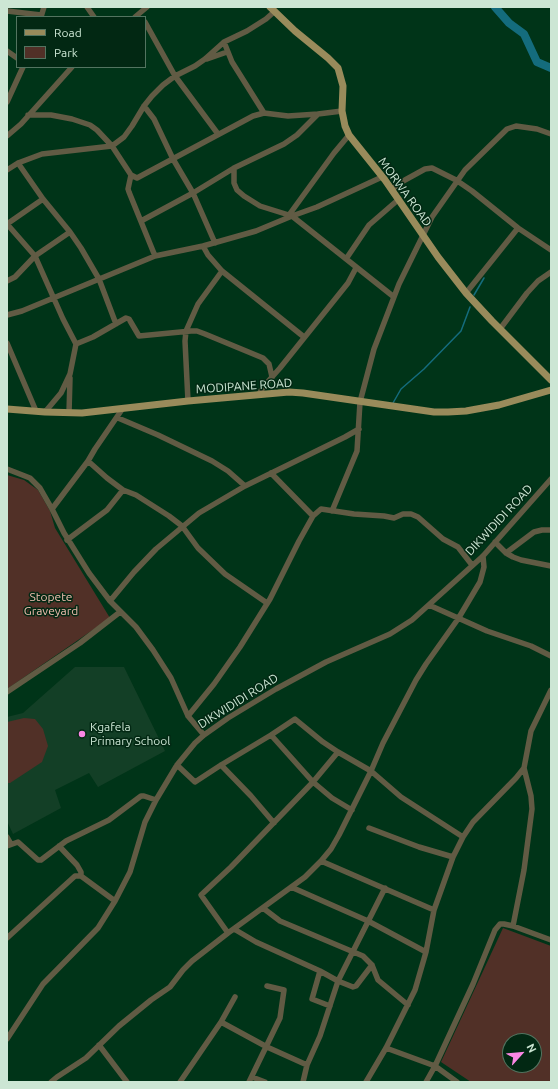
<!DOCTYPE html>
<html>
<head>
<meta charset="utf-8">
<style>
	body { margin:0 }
	#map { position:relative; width:558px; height:1089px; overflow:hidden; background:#003418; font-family:Ubuntu,sans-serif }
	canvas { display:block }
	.frame { position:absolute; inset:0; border:8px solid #cce6d4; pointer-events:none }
	.legend { position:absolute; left:16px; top:16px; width:130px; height:52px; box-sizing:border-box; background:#022813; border:1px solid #537460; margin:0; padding:5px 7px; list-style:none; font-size:12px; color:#cce6d4 }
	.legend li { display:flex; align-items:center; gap:8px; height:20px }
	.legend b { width:20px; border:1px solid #537460 }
	.north { position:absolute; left:502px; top:1033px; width:40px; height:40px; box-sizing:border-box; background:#022813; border:1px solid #537460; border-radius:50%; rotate:63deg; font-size:11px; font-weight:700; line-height:16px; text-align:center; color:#cce6d4 }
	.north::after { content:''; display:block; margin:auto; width:14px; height:18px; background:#fb87e5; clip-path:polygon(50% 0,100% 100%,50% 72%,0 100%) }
</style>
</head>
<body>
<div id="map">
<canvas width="558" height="1089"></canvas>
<div class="frame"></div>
<ul class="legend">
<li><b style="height:5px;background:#998b5b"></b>Road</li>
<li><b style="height:11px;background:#513027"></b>Park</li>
</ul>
<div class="north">N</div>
</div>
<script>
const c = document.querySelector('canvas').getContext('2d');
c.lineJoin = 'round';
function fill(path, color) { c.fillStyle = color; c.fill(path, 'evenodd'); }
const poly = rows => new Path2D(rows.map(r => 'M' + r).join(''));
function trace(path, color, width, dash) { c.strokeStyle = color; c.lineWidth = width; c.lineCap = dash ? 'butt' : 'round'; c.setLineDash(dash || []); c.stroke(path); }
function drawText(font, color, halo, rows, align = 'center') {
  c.font = font + ' Ubuntu,sans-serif'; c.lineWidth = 3; c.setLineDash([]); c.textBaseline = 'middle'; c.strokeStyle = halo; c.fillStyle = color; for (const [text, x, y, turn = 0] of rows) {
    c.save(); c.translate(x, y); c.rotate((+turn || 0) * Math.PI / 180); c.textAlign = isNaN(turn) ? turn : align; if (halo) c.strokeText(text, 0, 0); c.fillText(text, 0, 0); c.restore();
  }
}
fill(poly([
	[75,667,124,667,165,751,98,787,89,773,55,790,61,808,13,834,7,821,7,717,23,713]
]), '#133f26');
fill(poly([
	[7,475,24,480,38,490,50,511,55,528,110,618,7,689],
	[24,718,35,719,43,729,48,746,42,762,10,783,7,783,7,722],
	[503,928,551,946,551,1082,541,1081,540,1082,471,1082,441,1062],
	[510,1041,534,1041,534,1065,510,1065]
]), '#513027');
trace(poly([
	[474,295,484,278],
	[393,403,401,389,424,369,461,331,470,307]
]), '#146c7d', 1.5);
trace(poly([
	[495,7,509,23,524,34,537,62,551,68]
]), '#146c7d', 8);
trace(poly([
	[87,7,94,17],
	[7,11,41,15],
	[41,17,44,7],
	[135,17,147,7],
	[145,22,175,76,218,134],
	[224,42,232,62,264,113],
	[7,51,17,58],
	[207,59,227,52],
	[7,102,23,67],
	[144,106,154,119,173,159,193,193,234,168,284,144,297,135,318,114,342,111],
	[28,115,51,115,72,119,90,125,97,130,112,146,131,175,137,178,253,116,264,113,288,116,318,114],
	[7,136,21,124,72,67],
	[18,163,43,199,70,232,81,248,99,279,116,324],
	[234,168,234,183,237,190,244,196,260,206,292,216],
	[7,170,18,163,42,154,112,146,124,137,132,126,144,106,152,96,163,85,175,76,195,66,205,59,224,42,247,31,266,19,275,11],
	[131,175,128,189,129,192,155,256],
	[382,177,317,207,292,216,394,297],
	[392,189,405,180,425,169,432,168,456,180,472,191,518,228,551,250],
	[43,199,7,224,35,256,63,319,76,344,70,374,61,393,45,412],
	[289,215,334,153,349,135],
	[141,221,193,193,215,243],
	[203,246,208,255,222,271,304,337],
	[346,259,369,225,399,199],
	[7,281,15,277,35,256,70,232],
	[466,293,518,228],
	[7,315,22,311,155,256,203,246,256,231,292,216],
	[500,329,527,293,538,281,551,272],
	[7,343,36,411],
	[76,344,93,337,126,318,129,319,139,336,191,331,197,331,205,334,263,358,269,364,272,377],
	[259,394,264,386,280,368,348,283,356,268],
	[188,401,185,341,186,331,198,304,222,271],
	[69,413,70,378],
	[118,418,158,435,212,461,228,471,245,486],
	[88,461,107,478,123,490,136,495,169,516,182,526,198,548,225,574,267,603],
	[7,469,30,478,40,488,52,509,64,533,89,573,110,601,136,627,153,650,171,678,188,716,204,735],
	[271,473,313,516],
	[52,509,88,461,95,449,123,408],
	[332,511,357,451,360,402,374,349,399,284,432,217,465,170,507,129,516,126,537,129,551,134],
	[551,530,542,530,534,532,506,553,513,557,521,560,551,566],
	[67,540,107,510,123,490],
	[495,542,506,553],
	[110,601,134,572,156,549,199,513,245,486,345,437,359,429],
	[429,605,487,631,531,646,551,656],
	[7,692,80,643,120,612],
	[188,716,214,684,240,647,270,599,299,541,313,516,321,509,354,514,384,516,394,518,403,514,411,514,418,517,443,539,458,547,472,565],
	[271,735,313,782,332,798,352,810],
	[177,765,195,782,221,765,271,735,295,719,323,742,338,752,371,771,401,797,463,837],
	[221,765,251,796,274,823],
	[369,828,419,847,453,857],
	[7,837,11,844],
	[7,846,18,842,38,860,41,860,66,841,109,820,141,796,144,796,156,800],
	[59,846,77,865,81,872,81,876],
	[321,861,434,910],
	[291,887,368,921,426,952],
	[263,908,280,921,363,956,372,965,378,980,408,1005],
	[513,926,551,940],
	[234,929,256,942,320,971,312,999,330,1006],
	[228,933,201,895,231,867,313,782,338,752],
	[7,938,75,876,81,876,115,901],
	[320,971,338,981,385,888],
	[221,1022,235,997],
	[7,1039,43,984,98,928,115,901,130,872,145,822,156,800,177,765,195,743,204,735,228,718,276,689,326,662,390,634,412,620,483,556,551,479],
	[99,1045,127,1082],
	[386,1048,435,1066,457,1082],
	[252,1077,265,1082],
	[51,1082,57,1077,86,1058,119,1026,151,1000,170,987,183,970,192,961,228,933,305,877,321,861,331,849,339,835,371,771,383,743,416,680,426,664,458,619,480,582,484,567,483,556],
	[180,1082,221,1022,267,1047,307,1065],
	[249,1082,280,1018,284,990,267,986],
	[303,1082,307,1065,320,1036,338,981,353,987,356,986,372,965],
	[366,1082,386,1048,415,990,426,952,434,910,453,857,463,837,473,822,516,778,524,768,531,731,551,690],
	[426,1082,435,1066,473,984,495,930,500,924,504,924,513,926,524,870,532,809,531,796,524,768]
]), '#615b44', 5.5);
trace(poly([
	[270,7,295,31,328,58,338,68,343,86,342,111,345,126,349,135,385,180,438,257,466,293,492,321,551,380],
	[7,409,45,412,82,413,188,401,289,392,303,393,434,412,448,412,466,411,499,405,551,390]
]), '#998b5b', 7);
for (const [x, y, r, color] of [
	[82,734,4,"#fb87e5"]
]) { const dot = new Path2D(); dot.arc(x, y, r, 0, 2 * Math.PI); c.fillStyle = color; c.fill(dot); trace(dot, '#022813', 1.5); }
drawText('12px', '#cce6d4', '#022813', [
	["MORWA ROAD",405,192,54],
	["MODIPANE ROAD",244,386,-4],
	["DIKWIDIDI ROAD",499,520,-47],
	["DIKWIDIDI ROAD",238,701,-32]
]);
drawText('12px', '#f5bfb1', '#022813', [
	["Stopete",51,597],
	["Graveyard",51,611]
]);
drawText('12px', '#cce6d4', '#022813', [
	["Kgafela",90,727],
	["Primary School",90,741]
], 'left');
</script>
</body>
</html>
